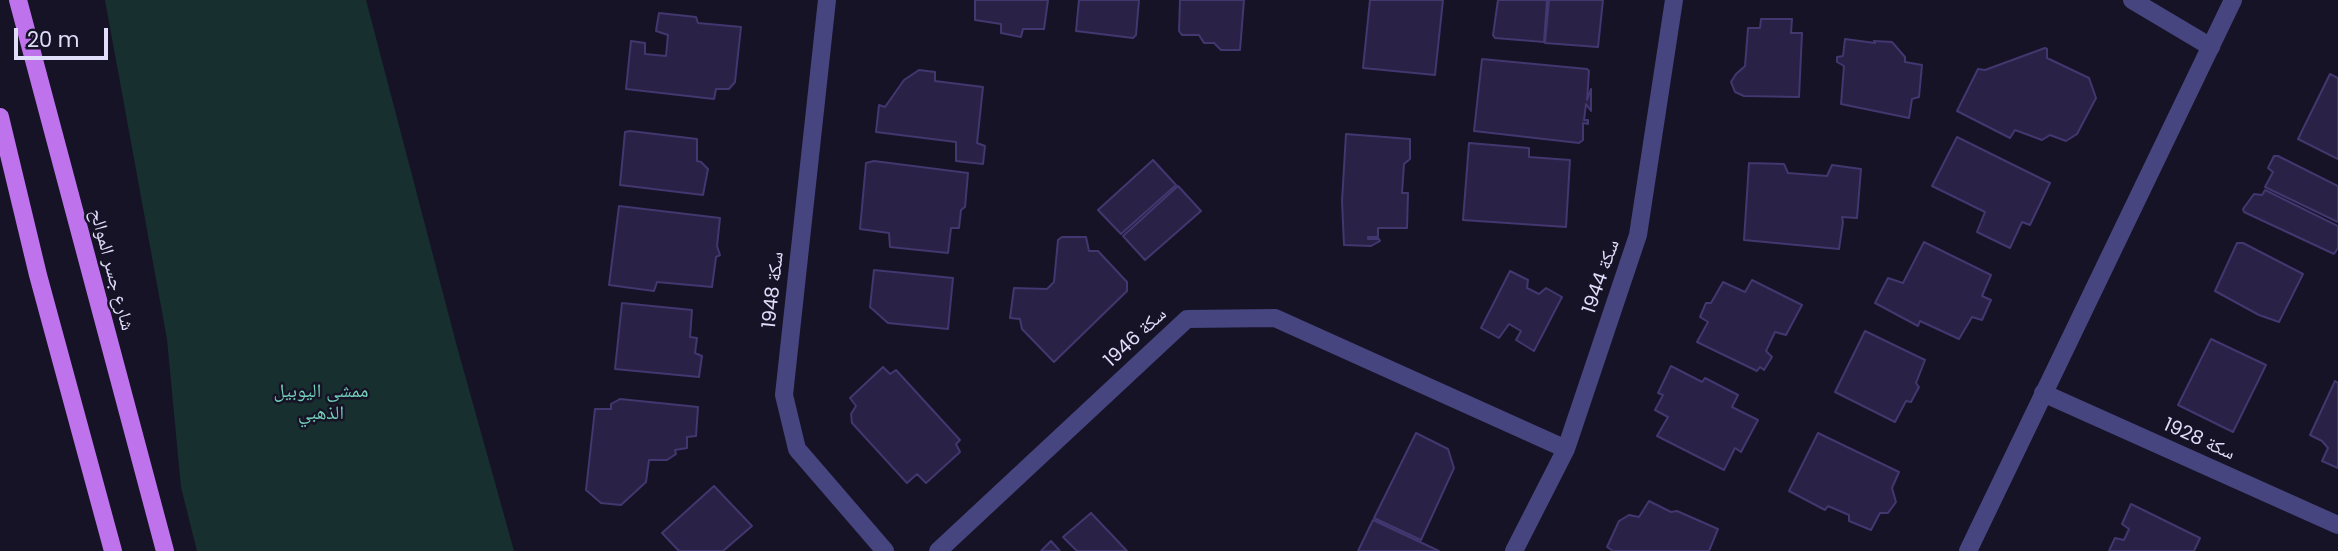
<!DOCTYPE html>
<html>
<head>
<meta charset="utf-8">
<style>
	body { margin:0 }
	#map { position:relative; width:2338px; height:551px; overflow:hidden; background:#171327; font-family:Poppins,sans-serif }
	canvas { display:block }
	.scale { position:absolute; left:14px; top:28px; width:94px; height:32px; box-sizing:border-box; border:4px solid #e1defb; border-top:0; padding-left:9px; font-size:21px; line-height:24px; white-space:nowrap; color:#e1defb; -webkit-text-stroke:5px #171327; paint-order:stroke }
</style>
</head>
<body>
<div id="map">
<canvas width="2338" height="551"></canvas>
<div class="scale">20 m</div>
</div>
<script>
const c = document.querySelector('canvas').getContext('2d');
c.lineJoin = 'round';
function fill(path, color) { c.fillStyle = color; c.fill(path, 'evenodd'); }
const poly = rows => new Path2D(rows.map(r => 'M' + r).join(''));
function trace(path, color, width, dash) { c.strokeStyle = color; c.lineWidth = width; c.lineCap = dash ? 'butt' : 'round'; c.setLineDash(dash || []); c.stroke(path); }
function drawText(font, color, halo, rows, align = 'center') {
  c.font = font + ' Poppins,"Noto Naskh Arabic",sans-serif'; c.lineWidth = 5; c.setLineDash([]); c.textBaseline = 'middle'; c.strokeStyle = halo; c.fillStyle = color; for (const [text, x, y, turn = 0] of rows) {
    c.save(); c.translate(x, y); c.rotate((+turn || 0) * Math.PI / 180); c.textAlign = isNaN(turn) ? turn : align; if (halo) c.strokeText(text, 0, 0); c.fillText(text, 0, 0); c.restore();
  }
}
fill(poly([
	[105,0,366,0,456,343,514,551,197,551,181,487,167,339]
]), '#17302f');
const building = poly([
	[975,0,1048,0,1044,29,1023,29,1021,37,1001,33,1001,24,975,20,975,0],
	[1079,0,1139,0,1136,35,1133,38,1076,31,1079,0],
	[1180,0,1244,0,1240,50,1221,50,1214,43,1204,43,1199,35,1182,35,1179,31,1180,0],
	[1370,0,1443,0,1435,75,1363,68,1370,0],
	[1498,0,1547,0,1544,42,1495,38,1493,35,1498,0],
	[1549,0,1603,0,1598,47,1545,43,1549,0],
	[659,13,696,17,698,23,741,27,735,82,729,89,716,89,714,99,626,89,631,41,645,43,645,54,666,56,668,35,656,31,659,13],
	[1761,19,1792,19,1791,33,1802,33,1799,97,1744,96,1735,92,1731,82,1736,74,1745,66,1748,28,1760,28,1761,19],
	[1845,39,1875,43,1874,41,1892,42,1905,57,1905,62,1922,65,1919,97,1912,99,1909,118,1841,104,1844,66,1837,62,1837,57,1843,56,1845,39],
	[2045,48,2047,49,2047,58,2089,78,2096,98,2077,134,2066,141,2050,135,2042,140,2015,130,2010,138,1957,111,1978,69,1985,70,2045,48],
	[1482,59,1587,69,1589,71,1587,100,1591,89,1591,111,1586,104,1584,120,1588,120,1588,124,1583,123,1583,140,1579,143,1474,131,1482,59],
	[919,70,935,72,935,81,983,87,977,143,985,146,983,164,956,161,956,142,876,132,879,105,885,107,904,80,919,70],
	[2330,74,2338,78,2338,159,2298,139,2330,74],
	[630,131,697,139,697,161,701,162,708,169,703,195,620,185,625,132,630,131],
	[1346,134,1410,139,1410,159,1404,164,1402,193,1408,193,1407,228,1378,228,1378,237,1368,237,1368,239,1379,239,1380,241,1371,246,1344,245,1342,201,1346,134],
	[1957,137,2050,183,2030,225,2022,222,2010,248,1977,232,1985,212,1932,186,1957,137],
	[1469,143,1529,148,1529,157,1570,160,1566,227,1463,220,1469,143],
	[2274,156,2278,156,2338,186,2338,222,2265,187,2273,172,2268,168,2274,156],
	[1153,160,1176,185,1121,234,1098,210,1153,160],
	[874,161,968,173,965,207,961,210,959,228,951,228,948,253,890,247,889,233,860,229,866,163,874,161],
	[1749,163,1784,164,1788,173,1827,176,1832,165,1861,169,1857,218,1842,217,1843,222,1839,249,1744,240,1749,163],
	[1178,186,1201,211,1145,260,1123,236,1178,186],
	[2265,190,2338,226,2338,248,2334,254,2244,212,2243,209,2254,194,2262,195,2265,190],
	[619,206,720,218,717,246,720,255,716,257,712,287,657,282,654,291,609,285,619,206],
	[1062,237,1086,237,1089,251,1098,251,1127,282,1127,291,1054,362,1022,329,1020,319,1010,318,1014,288,1047,289,1054,282,1058,240,1062,237],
	[1924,242,1991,275,1982,296,1991,300,1982,320,1972,317,1959,339,1920,321,1918,326,1875,303,1888,278,1903,283,1924,242],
	[2237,243,2243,243,2303,274,2279,322,2259,315,2215,291,2237,243],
	[874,270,953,278,948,329,888,323,870,307,874,270],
	[1510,271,1528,280,1527,288,1539,294,1546,288,1562,297,1534,351,1516,340,1521,331,1509,324,1499,338,1481,328,1510,271],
	[1752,280,1802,305,1786,335,1775,332,1766,351,1772,357,1764,370,1760,367,1757,371,1697,342,1708,322,1700,317,1706,303,1711,303,1723,282,1745,292,1752,280],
	[622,303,692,310,690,337,697,338,695,353,702,356,699,377,615,369,622,303],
	[1865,331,1925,360,1916,383,1919,387,1911,402,1906,401,1895,422,1835,392,1865,331],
	[2211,339,2266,365,2233,432,2178,405,2211,339],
	[1671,366,1702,382,1705,378,1738,395,1732,407,1758,420,1741,452,1735,448,1724,470,1657,436,1668,417,1655,410,1663,395,1658,393,1671,366],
	[883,367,890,374,896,370,960,440,956,444,960,452,926,483,917,474,907,483,852,423,851,414,856,406,850,398,883,367],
	[2335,381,2338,383,2338,468,2322,461,2328,448,2322,441,2310,435,2335,381],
	[620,399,698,407,696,436,687,437,687,448,675,450,676,454,667,460,649,460,646,482,621,505,601,503,586,490,595,409,611,409,611,404,620,399],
	[1416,433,1448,449,1454,468,1421,540,1374,518,1416,433],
	[1818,433,1899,472,1892,488,1896,502,1888,513,1880,513,1871,530,1849,521,1849,515,1828,506,1825,510,1789,491,1818,433],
	[714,486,752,526,723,551,679,551,662,533,714,486],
	[1649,501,1671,512,1677,511,1718,529,1709,551,1613,551,1607,547,1619,521,1629,515,1639,517,1649,501],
	[2131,504,2200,538,2194,551,2109,551,2115,538,2124,540,2129,529,2122,524,2131,504],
	[1091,513,1127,551,1077,551,1063,537,1091,513],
	[1373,520,1439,551,1358,551,1373,520],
	[1051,541,1060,551,1041,551,1051,541]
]);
fill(building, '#292246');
trace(building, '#42376f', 2);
trace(poly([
	[827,0,784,395,797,449,885,551],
	[2132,0,2211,47],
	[2043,393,2338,525],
	[938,551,1187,319,1275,318,1566,449],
	[1514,551,1566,449,1638,235,1674,0]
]), '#474580', 18);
trace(poly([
	[1968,551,2233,0]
]), '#474580', 18);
trace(poly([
	[18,0,165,551],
	[0,117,38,275,113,551]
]), '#be73ed', 18);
drawText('19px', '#e1defb', '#171327', [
	["شارع جسر الموالح",111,270,75],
	["سكة 1944",1602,277,-71],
	["سكة 1948",774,290,-84],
	["سكة 1946",1136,338,-43],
	["سكة 1928",2199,440,24]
]);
drawText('19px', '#72d2ba', '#171327', [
	["ممشى اليوبيل",321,392],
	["الذهبي",321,414]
]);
</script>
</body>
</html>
